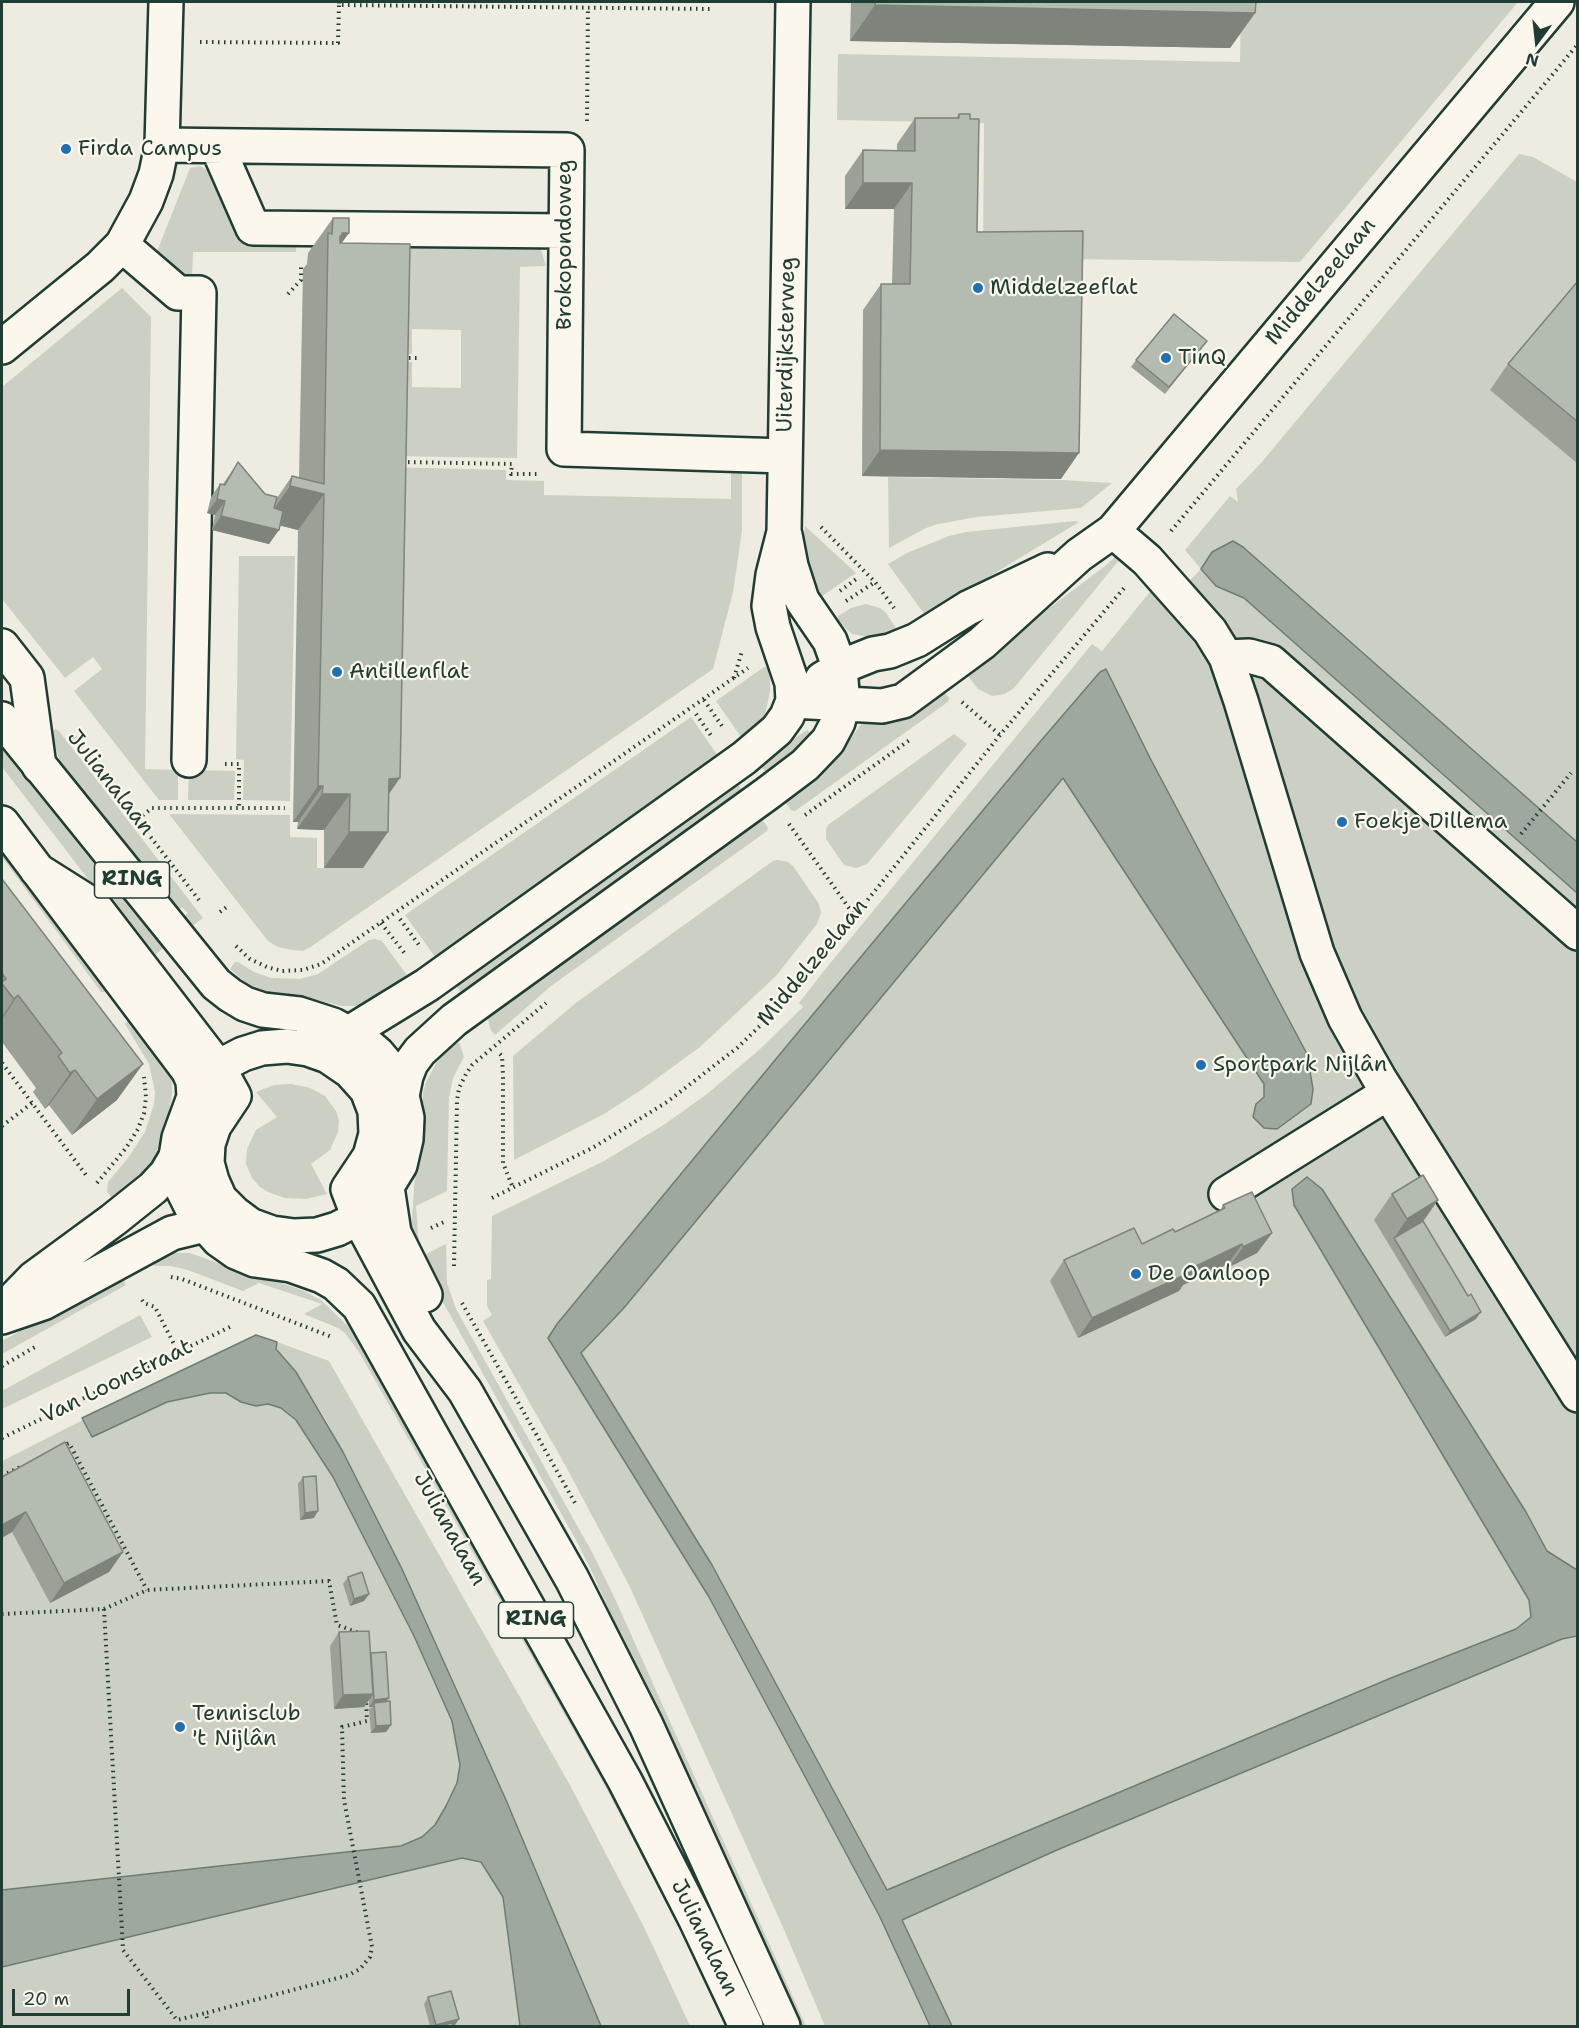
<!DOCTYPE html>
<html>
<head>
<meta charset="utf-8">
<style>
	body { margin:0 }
	#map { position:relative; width:1579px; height:2028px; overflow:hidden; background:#eeece1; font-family:"Shantell Sans",sans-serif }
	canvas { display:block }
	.frame { position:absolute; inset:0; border:3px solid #1f3d34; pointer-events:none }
	.north { position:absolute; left:1507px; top:12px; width:60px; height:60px; -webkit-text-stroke:4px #fbf7ec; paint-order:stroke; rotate:195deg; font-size:16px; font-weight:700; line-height:24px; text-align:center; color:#1f3d34 }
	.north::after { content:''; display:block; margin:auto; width:21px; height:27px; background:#1f3d34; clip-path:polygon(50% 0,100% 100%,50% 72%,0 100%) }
	.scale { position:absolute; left:12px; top:1989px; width:118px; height:27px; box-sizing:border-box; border:3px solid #1f3d34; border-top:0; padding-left:8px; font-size:18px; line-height:21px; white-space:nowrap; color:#1f3d34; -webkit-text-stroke:4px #fbf7ec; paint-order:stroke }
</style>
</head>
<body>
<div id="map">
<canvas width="1579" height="2028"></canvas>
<div class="frame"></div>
<div class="north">N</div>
<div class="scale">20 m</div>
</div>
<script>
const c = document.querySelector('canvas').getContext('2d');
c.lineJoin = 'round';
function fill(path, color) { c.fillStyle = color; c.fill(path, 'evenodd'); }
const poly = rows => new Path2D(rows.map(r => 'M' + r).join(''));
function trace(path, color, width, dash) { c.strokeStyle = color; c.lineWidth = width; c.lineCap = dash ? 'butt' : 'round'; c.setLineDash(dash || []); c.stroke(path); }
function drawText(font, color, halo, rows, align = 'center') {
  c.font = font + ' "Shantell Sans",sans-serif'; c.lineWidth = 4.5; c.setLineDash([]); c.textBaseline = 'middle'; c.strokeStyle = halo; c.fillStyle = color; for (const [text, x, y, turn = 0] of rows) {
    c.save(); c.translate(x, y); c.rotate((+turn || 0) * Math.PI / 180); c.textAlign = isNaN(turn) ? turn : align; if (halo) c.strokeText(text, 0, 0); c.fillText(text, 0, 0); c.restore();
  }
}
fill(poly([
	[1241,2,1518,2,1300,262,983,258,984,123,837,120,838,54,1240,62],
	[1519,154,1533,157,1577,182,1577,2026,952,2026,887,1890,712,1565,581,1352,623,1309,1063,777,1105,669,1100,672,1039,743,790,1042,557,1324,549,1338,709,1597,879,1915,930,2026,825,2026,782,1925,629,1585,564,1463,483,1321,492,1315,487,1306,487,1280,491,1279,492,1216,604,1161,665,1124,707,1094,758,1051,803,1007,799,1003,823,972,1092,644,1102,651,1153,588,1168,603,1201,569,1185,550,1230,496,1238,502,1236,489,1261,463],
	[200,166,214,173,297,238,296,252,193,252,192,278,179,274,156,254,190,168],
	[332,238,538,247,541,250,546,266,520,267,517,458,385,456,387,362,412,362,412,387,461,388,461,330,412,329,412,354,387,354],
	[122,288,151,317,145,769,178,770,178,800,159,800,74,691,102,669,93,657,65,678,2,599,2,387],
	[385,467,506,470,506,480,544,481,544,495,731,499,731,473,742,473,742,531,733,592,713,669,312,946,303,951,292,950,278,947,268,941,169,814,290,815,290,837,317,838,317,868,363,868],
	[888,477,1062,480,1112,483,1081,508,977,517,938,524,926,528,889,548],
	[1075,521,1079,522,967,590,927,618,888,564,907,553,949,536,966,532],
	[805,526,856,573,822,596,815,586,807,565,803,543],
	[239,556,295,556,290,801,243,800,244,760,236,759],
	[1119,556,1121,558,1014,688,1005,694,992,696,978,689,965,672,1105,566,1115,557],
	[866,604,880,608,886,613,898,631,880,637,869,637,852,634,845,628,838,620,838,616,851,608],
	[764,667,768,668,770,680,770,691,766,711,759,726,743,740,716,701],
	[943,691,949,698,948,702,795,811,791,810,783,799,838,755,862,723,893,719],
	[691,717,720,759,438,961,405,915],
	[55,729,59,731,203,918,191,927,180,919,188,913,182,907,175,913,62,769,54,742,53,732],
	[807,730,811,733,808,742,768,776,760,765,760,761],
	[954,734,967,744,867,864,856,868,844,865,826,839,826,829,828,825],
	[2,736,166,946,152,957,148,957,2,767],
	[189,770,235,771,234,800,188,800],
	[736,781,744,794,463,995,454,983],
	[759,815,768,828,767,831,551,986,495,1035,491,1030,488,1020,489,1013],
	[2,841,109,989,104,992,101,992,2,857],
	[777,860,788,862,793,866,819,904,821,913,817,924,776,976,700,1047,641,1090,604,1114,514,1160,513,1056,577,1002,773,861],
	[375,939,382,941,412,982,380,1000,358,1006,342,1006,313,999,266,994,248,985,230,969,235,962,238,962,254,972,271,978,300,979,318,974,369,940],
	[130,1018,170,1071,172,1083,172,1095,166,1126,154,1159,137,1183,114,1202,107,1191,108,1182,128,1158,145,1132,154,1104,155,1092,149,1064,125,1024],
	[456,1042,460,1044,464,1057,453,1078,449,1098,447,1191,416,1206,420,1257,446,1244,447,1283,456,1309,593,1554,617,1603,806,2026,793,2026,593,1574,576,1540,421,1263,411,1234,415,1174,421,1140,423,1094,426,1082,437,1062,454,1043],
	[291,1084,310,1088,325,1096,336,1111,339,1121,338,1132,330,1150,311,1164,327,1194,306,1199,285,1198,268,1192,260,1187,252,1178,246,1164,247,1149,256,1130,277,1117,256,1092,274,1085],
	[165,1253,190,1253,218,1263,251,1278,281,1283,302,1290,321,1300,354,1332,369,1354,574,1713,735,2026,725,2026,682,1933,603,1782,359,1352,345,1333,338,1328,304,1314,322,1304,259,1283,243,1291,188,1270,171,1266,155,1266,149,1261],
	[120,1275,126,1285,2,1354,2,1341],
	[140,1315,152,1337,2,1409,2,1391],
	[277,1342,329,1361,571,1787,645,1929,690,2026,601,2026,506,1800,402,1569,326,1420,296,1372,276,1349],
	[210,1393,226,1393,241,1402,256,1406,268,1404,281,1408,296,1420,333,1477,414,1636,452,1721,460,1765,457,1783,446,1806,435,1825,422,1837,401,1846,359,1851,366,1881,462,1858,481,1862,503,1897,520,2026,2,2026,2,1967,32,1959,2,1934,2,1461,83,1420,92,1437,167,1402]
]), '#cbcfc4');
const water = poly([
	[1233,541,1243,547,1577,842,1577,893,1244,598,1216,586,1201,569,1212,552,1233,541],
	[1106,669,1150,758,1307,1054,1313,1089,1311,1104,1277,1129,1264,1128,1253,1117,1256,1104,1264,1097,1264,1084,1063,778,623,1309,581,1353,712,1565,887,1890,1391,1678,1516,1629,1531,1617,1529,1600,1294,1205,1292,1189,1307,1177,1322,1189,1526,1512,1547,1551,1577,1570,1577,1636,1562,1639,1057,1850,902,1920,952,2026,930,2026,879,1915,709,1597,548,1338,557,1324,790,1042,1039,743,1100,672,1106,669],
	[256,1335,277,1342,276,1349,296,1372,343,1452,402,1569,506,1800,601,2026,520,2026,503,1897,481,1862,462,1858,2,1967,2,1890,401,1846,422,1837,435,1825,446,1806,457,1783,460,1765,452,1721,414,1636,333,1477,296,1420,281,1408,268,1404,256,1406,241,1402,226,1393,210,1393,167,1402,92,1437,82,1418,256,1335]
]);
fill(water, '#9fa89f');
trace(water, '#6c7d74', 1.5);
const minor = poly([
	[162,145,567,150,564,449,785,456],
	[217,146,253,228,566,231],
	[122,245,178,293,199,293,189,760],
	[2,347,100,267,122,245,146,201,156,174,162,145,166,2],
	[1113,531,1147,560,1210,631,1226,657,1241,701,1317,953,1345,1018,1379,1078,1578,1395],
	[2,646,27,678,39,766],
	[1226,657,1249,656,1271,662,1578,933],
	[822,679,848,664,873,654,890,651,917,640,968,608,1048,570],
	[793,701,882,706,903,701,982,643,1079,555,1113,531,1557,2],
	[349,1033,427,985,744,758,777,730,787,716,793,701,792,683,773,627,769,606,773,575,784,532,793,2],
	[402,1096,406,1076,411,1063,420,1051,454,1020,768,793,805,765,828,741,838,722,843,703,840,669,830,641,802,600,791,566,785,535],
	[1226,1194,1388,1093],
	[2,1311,34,1278,113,1220,153,1188,166,1174,176,1157],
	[2,1317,43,1303,172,1233,205,1225]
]);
const major = poly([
	[2,719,216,984,230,995,245,1004,263,1010,299,1014,333,1025,364,1042,377,1053,388,1066,396,1080,402,1096,407,1118,406,1139,400,1165,378,1201,353,1221,337,1229,317,1235,294,1236,272,1233,250,1225,234,1213,220,1199,212,1181,207,1163,208,1144,214,1126,234,1096,218,1067,94,906,37,870],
	[2,823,188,1070,193,1081,194,1097],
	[387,1187,394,1233,425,1295],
	[746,2026,695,1918,625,1781,359,1306,336,1284,322,1276,291,1265,255,1260,236,1252,219,1240,194,1212,183,1190,176,1157,179,1138,194,1097,205,1080,218,1067,243,1054,262,1048,287,1046,308,1049,328,1056,350,1071,367,1090,375,1111,376,1134,370,1156,348,1189,359,1218,419,1330,465,1391,572,1579,646,1725,783,2026]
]);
trace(minor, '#1f3d34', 38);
trace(major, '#1f3d34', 38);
trace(poly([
	[339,2,339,5,711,9],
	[200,42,338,43,339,5],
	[587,121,588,7],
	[288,294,301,280,301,265],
	[403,358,420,358],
	[402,462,512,464,511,474,537,474],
	[821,527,875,582,894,608],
	[1171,531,1578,44],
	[840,591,859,577],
	[846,601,875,582],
	[734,678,742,651],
	[704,700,724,729],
	[962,702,1000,735],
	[696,714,712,737],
	[74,737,199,900],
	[225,764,239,764,239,808],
	[805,815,911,739],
	[138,819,152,808,285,808],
	[789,824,854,915],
	[1521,834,1571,773],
	[220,912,228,906],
	[400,919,419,945],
	[381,923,406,955],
	[236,946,250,959,267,967,282,971,303,970,321,964,748,668],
	[500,1054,502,1056,503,1075,503,1163,513,1188],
	[2,1063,86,1175],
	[2,1126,32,1103],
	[97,1183,126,1148,138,1129,144,1113,146,1097,144,1077],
	[492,1198,594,1147,667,1102,737,1048,766,1020,793,993,1000,735,1124,588],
	[431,1228,444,1222],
	[454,1266,457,1101,459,1088,466,1074,472,1065,546,1003],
	[171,1277,182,1279,332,1337],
	[142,1300,144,1303,155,1307,178,1352],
	[462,1303,575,1503],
	[2,1366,35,1347],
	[2,1438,232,1326],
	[62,1447,69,1443,147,1590],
	[2,1476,20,1467],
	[104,1609,123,1950,177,2020,206,2013],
	[2,1614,104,1609,147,1590,329,1581,337,1625,359,1633],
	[207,2018,206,2013,349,1975,360,1969,370,1957,372,1947,344,1800,342,1727,367,1721,366,1700]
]), '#1f3d34', 4, [1.5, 4.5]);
trace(minor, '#fbf7ec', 33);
trace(major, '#fbf7ec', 33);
fill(poly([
	[851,2,1256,2,1255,13,1230,48,850,41],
	[959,114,977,232,1061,479,862,476,863,310,881,284,892,284,894,209,845,209,845,176,863,150,897,151,897,144,915,118,956,118],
	[333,218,349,233,341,243,389,795,363,868,324,868,324,830,297,829,298,822,293,822,298,530,280,525,269,544,212,530,215,515,207,513,211,497,220,484,223,484,238,462,265,494,277,498,292,476,299,478,303,269,307,264,308,253],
	[1578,281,1578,464,1490,390,1508,364],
	[1207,341,1165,394,1131,367,1136,360],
	[2,879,117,1100,72,1135,49,1105,45,1109,33,1092,36,1088,2,1042],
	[1392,1194,1423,1222,1468,1296,1476,1319,1445,1337,1374,1220],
	[1223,1205,1272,1233,1257,1253,1229,1267,1228,1264,1183,1285,1179,1291,1078,1338,1050,1281,1064,1260,1142,1244,1175,1232,1220,1211],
	[2,1477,123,1552,109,1572,50,1603,12,1532],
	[303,1477,314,1518,300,1520,298,1484],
	[348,1577,369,1594,364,1601,350,1606,343,1584],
	[339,1632,371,1654,387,1701,391,1725,386,1732,371,1733,369,1709,372,1707,369,1707,369,1700,364,1707,334,1709,330,1646],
	[428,1997,459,2019,454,2026,430,2026,424,2004]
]), '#9ba197');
fill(poly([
	[875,5,1255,13,1230,48,850,41],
	[863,183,912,183,894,209,845,209],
	[342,233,349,233,328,262],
	[880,450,1079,453,1061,479,862,476],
	[290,486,324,494,298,530,265,522],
	[217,499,225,501,215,515,207,513],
	[221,516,279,530,269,544,212,530],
	[400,778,375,814,389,779],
	[318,786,323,786,298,822,293,822],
	[322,794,350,794,324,830,297,829],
	[349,832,388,832,363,868,324,868],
	[18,995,2,1019,2,1017,14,999],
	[143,1064,117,1100,72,1135,97,1099],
	[75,1070,49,1105,45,1109,70,1073],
	[1438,1200,1420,1226,1394,1238,1407,1219],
	[1272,1233,1257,1253,1229,1267,1243,1247],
	[1242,1244,1228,1264,1183,1285,1179,1291,1078,1338,1092,1318,1192,1268],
	[1481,1312,1476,1319,1445,1337,1450,1331],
	[318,1511,314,1518,300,1520,305,1513],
	[26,1512,12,1532,2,1538,2,1525],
	[123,1552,109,1572,50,1603,64,1583],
	[369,1594,364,1601,350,1606,354,1599],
	[373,1694,364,1707,334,1709,343,1695],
	[389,1698,384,1705,374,1703,372,1707,369,1707,374,1700],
	[391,1725,386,1732,371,1733,376,1726],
	[459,2019,454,2026,436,2026,436,2025]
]), '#7e837b');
const building = poly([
	[875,2,1256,2,1255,13,875,5,875,2],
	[959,114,970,114,970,119,979,119,977,232,1083,231,1079,453,880,450,881,284,910,284,912,183,863,183,863,150,915,151,915,118,959,118,959,114],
	[333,218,349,218,349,233,342,233,342,236,340,236,340,243,410,244,400,778,389,779,388,832,349,832,350,794,322,794,323,786,318,786,324,494,290,486,292,476,324,484,328,233,332,234,333,218],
	[1578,281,1578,422,1508,364,1578,281],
	[1174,314,1207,341,1169,387,1136,360,1174,314],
	[238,462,265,494,277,497,274,508,283,511,279,530,221,516,225,501,217,499,220,484,225,485,238,462],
	[2,879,143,1064,97,1099,75,1070,70,1073,58,1056,62,1053,18,995,14,999,3,985,2,986,2,982,6,979,2,973,2,879],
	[1423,1175,1438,1200,1407,1219,1392,1194,1423,1175],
	[1252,1192,1272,1233,1245,1246,1243,1247,1242,1244,1192,1268,1193,1271,1092,1318,1064,1260,1134,1228,1142,1244,1173,1229,1175,1232,1225,1208,1223,1205,1252,1192],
	[1423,1221,1468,1296,1471,1294,1481,1312,1450,1331,1394,1238,1423,1221],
	[65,1442,123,1552,64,1583,26,1512,2,1525,2,1477,65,1442],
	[316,1476,318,1511,305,1513,303,1477,316,1476],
	[362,1572,369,1594,354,1599,348,1577,362,1572],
	[369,1631,373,1694,343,1695,339,1632,369,1631],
	[386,1652,389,1698,374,1700,371,1653,386,1652],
	[390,1701,391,1725,376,1726,374,1703,390,1701],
	[451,1991,459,2019,436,2025,428,1997,451,1991],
	[452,2023,453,2026,438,2026,452,2023]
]);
fill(building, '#b4bbb0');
trace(building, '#7e837b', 1.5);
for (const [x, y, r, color] of [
	[66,149,6,"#1f6fb2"],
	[978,288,6,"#1f6fb2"],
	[1166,358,6,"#1f6fb2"],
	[337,672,6,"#1f6fb2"],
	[1342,822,6,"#1f6fb2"],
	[1201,1065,6,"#1f6fb2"],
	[1136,1274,6,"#1f6fb2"],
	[180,1727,6,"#1f6fb2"]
]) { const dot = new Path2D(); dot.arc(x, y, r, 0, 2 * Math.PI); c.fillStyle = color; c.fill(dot); trace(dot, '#fbf7ec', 2); }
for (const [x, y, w] of [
	[132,880,75],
	[536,1620,75]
]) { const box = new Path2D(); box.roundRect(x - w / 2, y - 18, w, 36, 4.5); c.fillStyle = '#fbf7ec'; c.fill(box); trace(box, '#1f3d34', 1.5); }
drawText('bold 21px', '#1f3d34', null, [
	["RING",132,880],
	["RING",536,1620]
]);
drawText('22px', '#1f3d34', '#fbf7ec', [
	["Firda Campus",78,149],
	["Middelzeeflat",990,288],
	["TinQ",1178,358],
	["Antillenflat",349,672],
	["Foekje Dillema",1354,822],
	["Sportpark Nijlân",1213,1065],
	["De Oanloop",1148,1274],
	["Tennisclub",192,1714],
	["'t Nijlân",192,1739]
], 'left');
drawText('22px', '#1f3d34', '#fbf7ec', [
	["Brokopondoweg",565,245,-90],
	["Middelzeelaan",1321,282,-50],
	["Uiterdijksterweg",787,345,-89],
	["Julianalaan",110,783,52],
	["Middelzeelaan",813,963,-50],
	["Van Loonstraat",117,1382,-26],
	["Julianalaan",449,1529,61],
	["Julianalaan",704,1938,64]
]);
</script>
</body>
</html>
